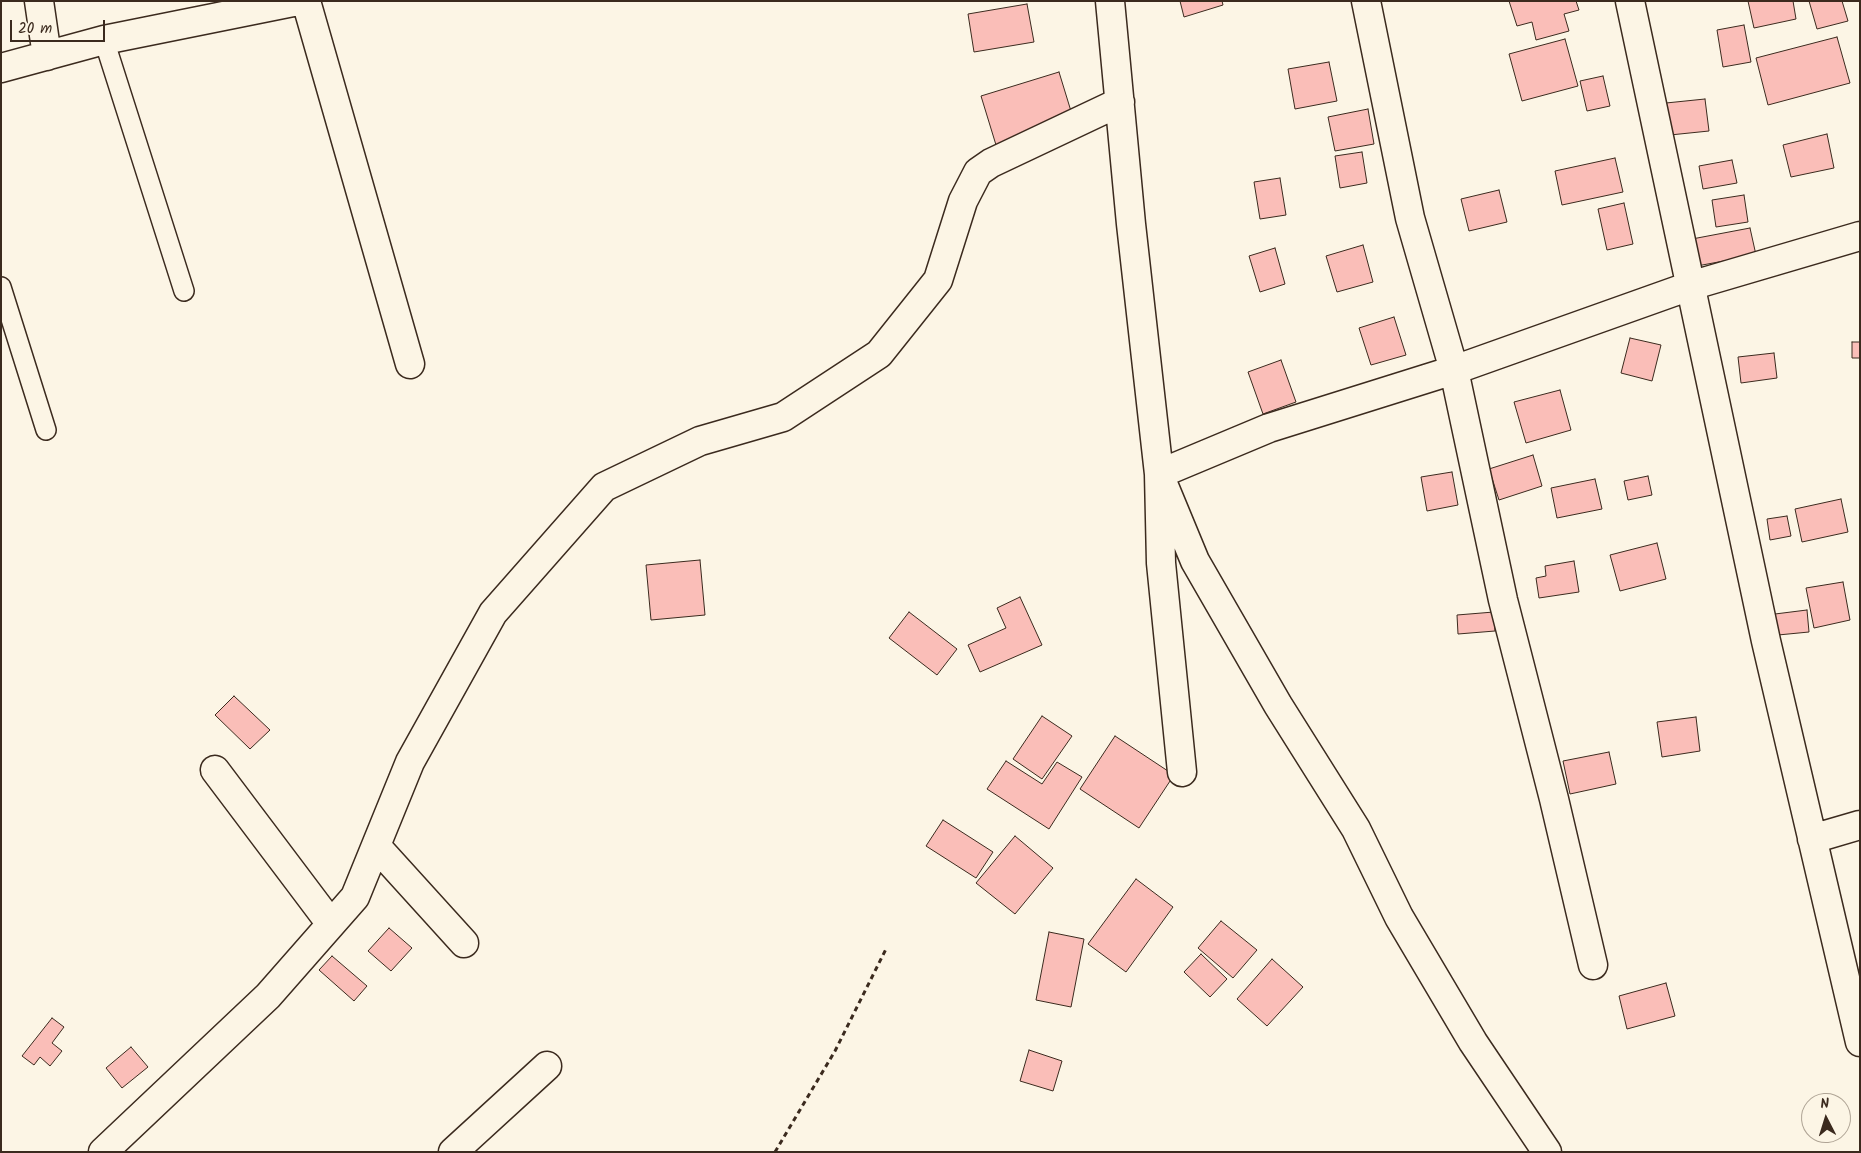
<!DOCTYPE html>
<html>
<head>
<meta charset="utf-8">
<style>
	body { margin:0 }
	#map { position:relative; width:1861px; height:1153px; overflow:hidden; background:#fcf5e5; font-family:Kalam,sans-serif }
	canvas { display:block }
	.frame { position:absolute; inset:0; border:2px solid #3b2a1e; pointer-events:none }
	.north { position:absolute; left:1801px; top:1093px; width:50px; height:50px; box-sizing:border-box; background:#fcf5e5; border:1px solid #afa495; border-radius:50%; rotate:355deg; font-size:14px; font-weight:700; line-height:20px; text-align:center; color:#3b2a1e }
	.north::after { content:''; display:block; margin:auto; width:18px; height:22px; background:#3b2a1e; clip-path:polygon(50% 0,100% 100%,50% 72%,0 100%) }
	.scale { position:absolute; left:10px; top:20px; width:95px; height:22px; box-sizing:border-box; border:2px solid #3b2a1e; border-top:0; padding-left:6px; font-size:15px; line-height:18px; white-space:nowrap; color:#3b2a1e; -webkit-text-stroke:4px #fcf5e5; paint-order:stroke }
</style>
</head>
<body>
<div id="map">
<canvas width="1861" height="1153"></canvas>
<div class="frame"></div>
<div class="north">N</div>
<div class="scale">20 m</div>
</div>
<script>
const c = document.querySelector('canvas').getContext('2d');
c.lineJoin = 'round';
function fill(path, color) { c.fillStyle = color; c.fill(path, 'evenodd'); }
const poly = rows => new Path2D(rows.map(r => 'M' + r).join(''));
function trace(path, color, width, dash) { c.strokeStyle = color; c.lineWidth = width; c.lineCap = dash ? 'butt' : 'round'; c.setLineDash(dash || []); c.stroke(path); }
const building = poly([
	[1180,1,1222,1,1223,5,1184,17,1180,1],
	[1509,1,1576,1,1579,10,1564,14,1569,31,1536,40,1532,22,1517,26,1509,1],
	[1748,1,1793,1,1796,19,1754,28,1748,1],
	[1809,1,1842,1,1848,21,1817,29,1809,1],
	[1027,4,1034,42,974,52,968,14,1027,4],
	[1744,25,1751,62,1723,67,1717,30,1744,25],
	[1837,37,1850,83,1768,105,1756,58,1837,37],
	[1565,39,1578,86,1522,101,1509,54,1565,39],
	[1329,62,1337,101,1295,109,1288,69,1329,62],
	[1059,72,1074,121,996,145,981,96,1059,72],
	[1603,76,1610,106,1587,111,1580,81,1603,76],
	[1705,99,1709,131,1670,135,1666,103,1705,99],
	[1368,109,1374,144,1335,151,1328,117,1368,109],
	[1827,134,1834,168,1791,177,1783,145,1827,134],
	[1362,152,1367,183,1340,188,1335,156,1362,152],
	[1615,158,1623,192,1562,205,1555,171,1615,158],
	[1732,160,1737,183,1703,189,1699,166,1732,160],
	[1280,178,1286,215,1260,219,1254,182,1280,178],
	[1499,190,1507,222,1469,231,1461,199,1499,190],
	[1744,195,1748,222,1716,227,1712,200,1744,195],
	[1624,203,1633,244,1607,250,1598,209,1624,203],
	[1750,228,1756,255,1697,266,1692,239,1750,228],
	[1363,245,1373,282,1337,292,1326,256,1363,245],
	[1275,248,1285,284,1260,292,1249,256,1275,248],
	[1394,317,1406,355,1371,365,1359,328,1394,317],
	[1630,338,1661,345,1652,381,1621,373,1630,338],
	[1852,342,1860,342,1860,358,1852,358,1852,342],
	[1774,353,1777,378,1741,383,1738,357,1774,353],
	[1281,360,1296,402,1263,414,1248,372,1281,360],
	[1560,390,1571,430,1526,443,1514,402,1560,390],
	[1533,455,1542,486,1499,500,1489,469,1533,455],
	[1452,472,1458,505,1427,511,1421,477,1452,472],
	[1648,476,1652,495,1628,500,1624,481,1648,476],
	[1595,479,1602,509,1557,518,1551,488,1595,479],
	[1841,499,1848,532,1802,542,1795,509,1841,499],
	[1787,516,1791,536,1770,540,1767,519,1787,516],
	[1657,543,1666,579,1620,591,1610,555,1657,543],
	[700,560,705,615,651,620,646,565,700,560],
	[1574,561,1579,592,1539,598,1536,578,1546,576,1545,566,1574,561],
	[1843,582,1850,620,1814,628,1806,588,1843,582],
	[1020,597,1042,645,980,672,968,645,1006,628,997,608,1020,597],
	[1807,610,1809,632,1778,635,1775,614,1807,610],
	[909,612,957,649,937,675,889,638,909,612],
	[1494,612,1495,631,1458,634,1457,615,1494,612],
	[234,696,270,730,250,749,215,715,234,696],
	[1042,716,1072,736,1042,779,1013,759,1042,716],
	[1696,717,1700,751,1662,757,1657,722,1696,717],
	[1115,736,1174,775,1139,828,1080,789,1115,736],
	[1609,752,1616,784,1570,794,1563,761,1609,752],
	[1006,761,1042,784,1057,762,1082,777,1049,829,987,789,1006,761],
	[943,820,993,852,976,878,926,846,943,820],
	[1015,836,1053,868,1015,914,976,883,1015,836],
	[1136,879,1173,907,1126,972,1088,944,1136,879],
	[1221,921,1257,950,1233,978,1198,948,1221,921],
	[389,928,412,948,391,971,368,951,389,928],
	[1049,932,1084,939,1071,1007,1036,1000,1049,932],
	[1201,954,1227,979,1210,997,1184,972,1201,954],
	[332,956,367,986,354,1001,319,970,332,956],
	[1272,959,1303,987,1267,1026,1237,999,1272,959],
	[1666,983,1675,1016,1627,1029,1619,996,1666,983],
	[52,1018,64,1027,52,1043,62,1051,50,1066,40,1057,34,1065,22,1056,52,1018],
	[131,1047,148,1067,122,1088,106,1068,131,1047],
	[1029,1050,1062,1061,1053,1091,1020,1081,1029,1050]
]);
fill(building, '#fabeb8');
trace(building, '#3b2a1e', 1);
const service = poly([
	[104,40,184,291],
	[1,287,46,430]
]);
const minor = poly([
	[39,1,47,56],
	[306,1,410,364],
	[1110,1,1131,224,1159,474,1161,563,1182,772],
	[1366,1,1410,218,1454,370,1503,600,1554,799,1593,965],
	[1630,1,1766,641,1860,1042],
	[1,68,104,40,298,1],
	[215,770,331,924],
	[1812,839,1860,825],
	[376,846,464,943],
	[103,1152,268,996,355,897,410,762,493,613,604,487,700,441,783,417,879,354,938,280,963,201,978,172,991,163,1120,102],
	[453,1152,547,1066],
	[1547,1152,1473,1042,1399,917,1356,829,1278,705,1195,561,1159,474,1269,428,1454,370,1690,286,1860,236]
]);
trace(service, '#3b2a1e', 22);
trace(minor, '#3b2a1e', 31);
trace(poly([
	[775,1152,835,1051,887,947]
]), '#3b2a1e', 3, [5, 4]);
trace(service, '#fcf5e5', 19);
trace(minor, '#fcf5e5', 28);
</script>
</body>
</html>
